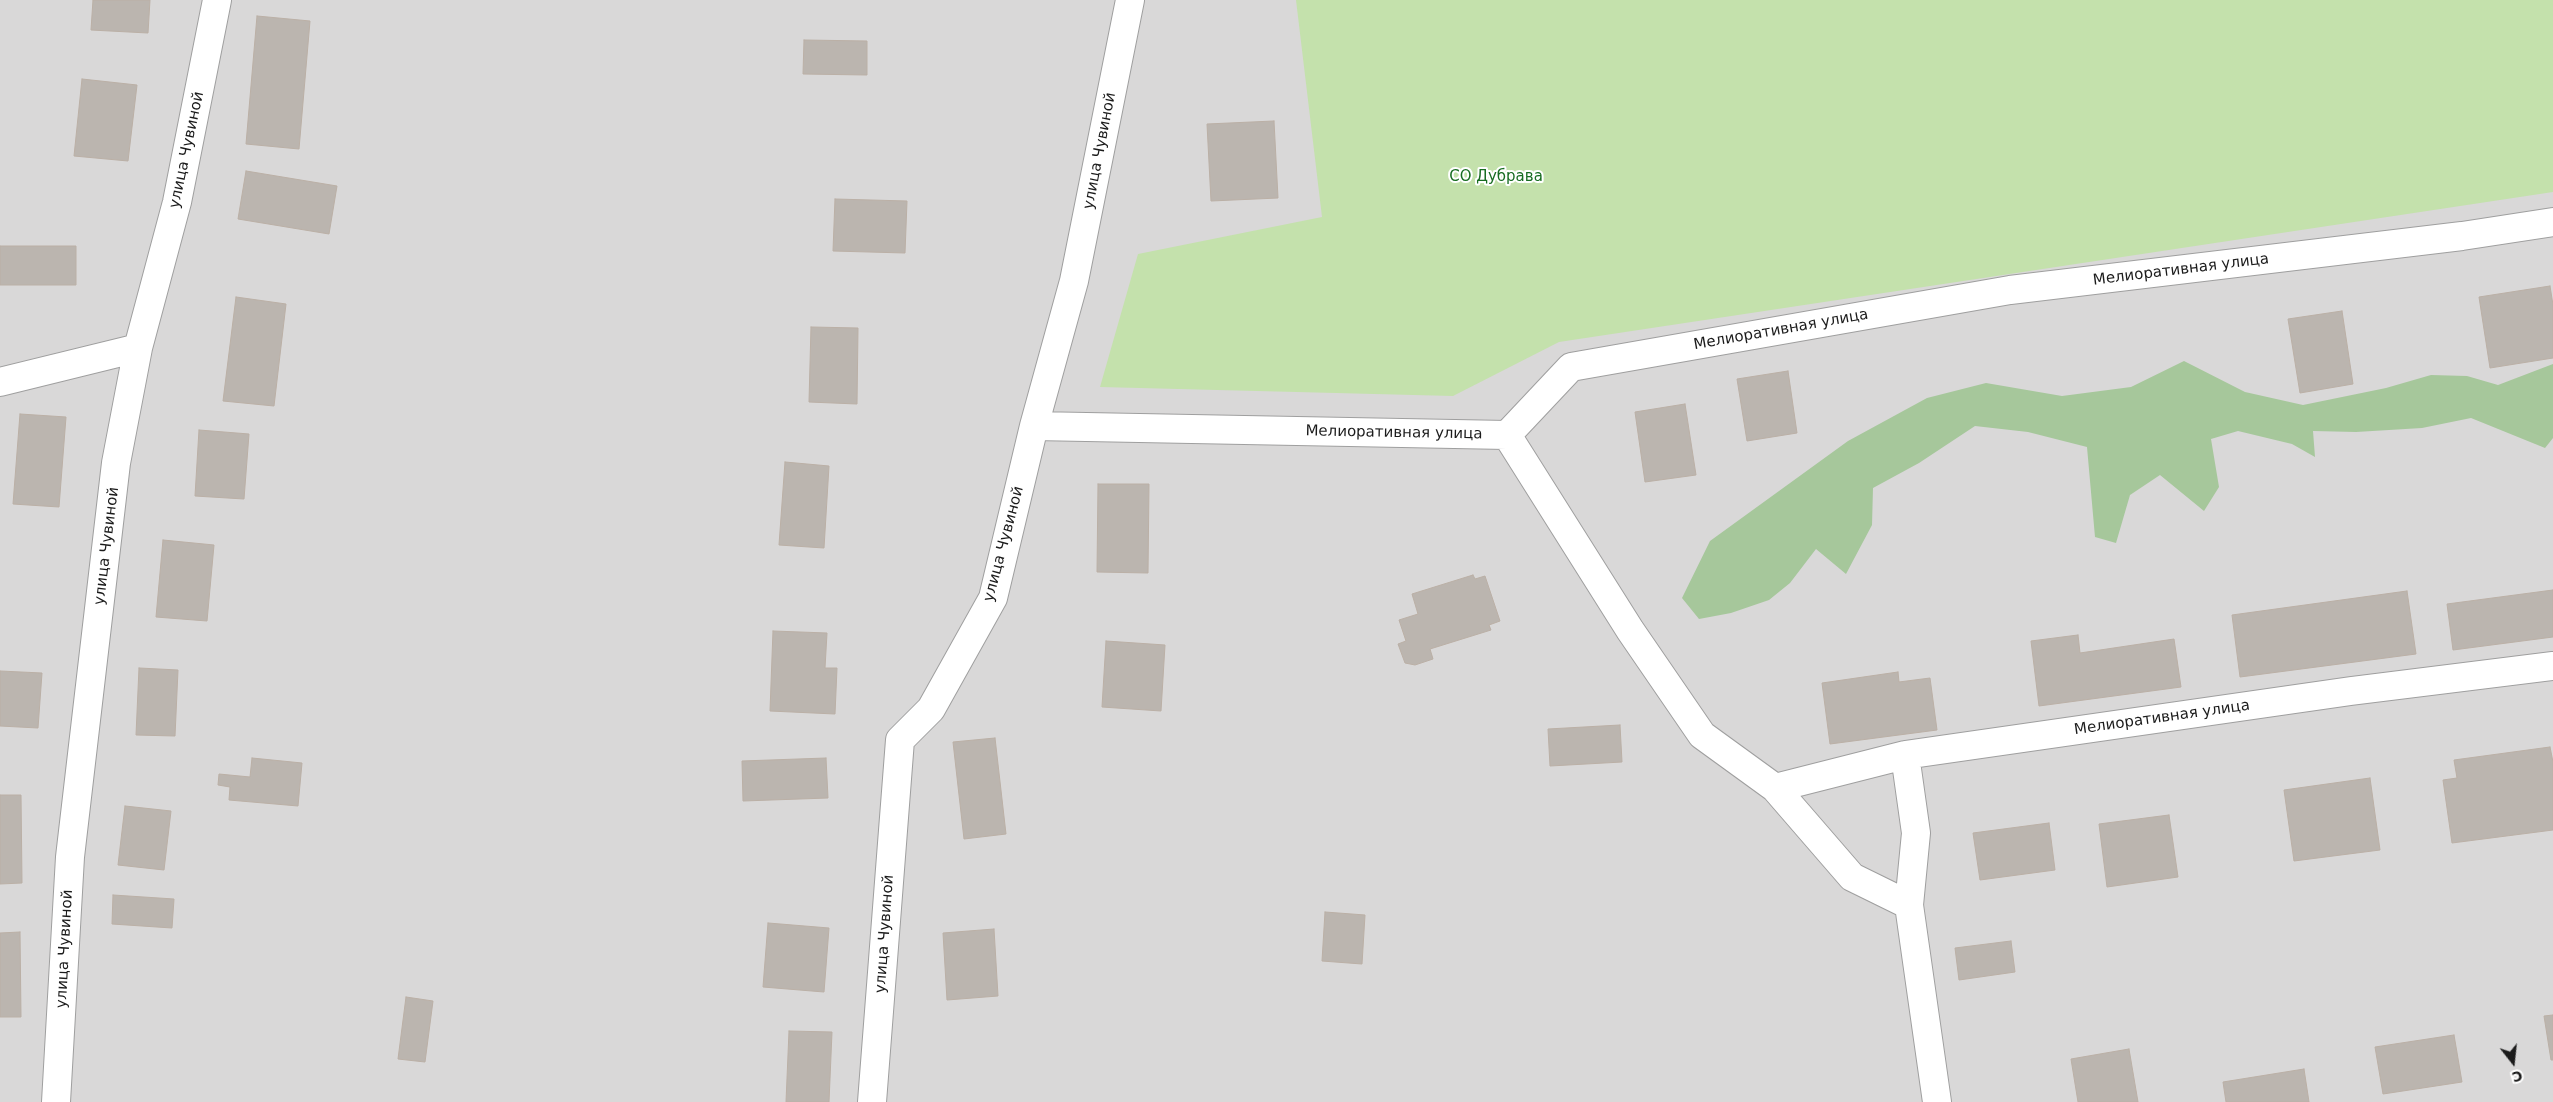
<!DOCTYPE html>
<html>
<head>
<meta charset="utf-8">
<style>
	body { margin:0 }
	#map { position:relative; width:2553px; height:1102px; overflow:hidden; background:#ece9e2; font-family:"DejaVu Sans",sans-serif }
	canvas { display:block }
	.north { position:absolute; left:2488px; top:1037px; width:50px; height:50px; -webkit-text-stroke:4px #fff; paint-order:stroke; rotate:164deg; font-size:14px; font-weight:700; line-height:20px; text-align:center; color:#1b1b1b }
	.north::after { content:''; display:block; margin:auto; width:18px; height:22px; background:#1b1b1b; clip-path:polygon(50% 0,100% 100%,50% 72%,0 100%) }
</style>
</head>
<body>
<div id="map">
<canvas width="2553" height="1102"></canvas>
<div class="north">С</div>
</div>
<script>
const c = document.querySelector('canvas').getContext('2d');
c.lineJoin = 'round';
function fill(path, color) { c.fillStyle = color; c.fill(path, 'evenodd'); }
const poly = rows => new Path2D(rows.map(r => 'M' + r).join(''));
function trace(path, color, width, dash) { c.strokeStyle = color; c.lineWidth = width; c.lineCap = dash ? 'butt' : 'round'; c.setLineDash(dash || []); c.stroke(path); }
function drawText(font, color, halo, rows, align = 'center') {
  c.font = font + ' "DejaVu Sans",sans-serif'; c.lineWidth = 4; c.setLineDash([]); c.textBaseline = 'middle'; c.strokeStyle = halo; c.fillStyle = color; for (const [text, x, y, turn = 0] of rows) {
    c.save(); c.translate(x, y); c.rotate((+turn || 0) * Math.PI / 180); c.textAlign = isNaN(turn) ? turn : align; if (halo) c.strokeText(text, 0, 0); c.fillText(text, 0, 0); c.restore();
  }
}
fill(poly([
	[0,0,2553,0,2553,1102,0,1102]
]), '#d9d8d8');
fill(poly([
	[1296,0,2553,0,2553,192,1559,342,1453,396,1100,387,1138,254,1322,217]
]), '#c4e1ac');
fill(poly([
	[2184,361,2245,392,2303,405,2386,388,2431,375,2467,376,2498,385,2553,364,2553,438,2545,448,2471,418,2422,428,2356,432,2313,431,2315,457,2292,444,2238,431,2211,439,2219,487,2204,511,2160,475,2130,495,2116,543,2095,537,2087,447,2028,432,1975,426,1919,463,1873,488,1872,525,1846,574,1816,549,1790,583,1769,600,1731,613,1699,619,1682,598,1710,541,1848,441,1927,398,1986,383,2062,396,2131,387]
]), '#a6c79b');
const building = poly([
	[93,0,150,0,148,33,91,30,93,0],
	[257,16,310,21,299,149,246,144,257,16],
	[804,40,867,41,867,75,803,74,804,40],
	[82,79,137,85,128,161,74,156,82,79],
	[1274,121,1278,198,1211,201,1207,124,1274,121],
	[246,171,337,186,329,234,238,219,246,171],
	[835,199,907,201,905,253,833,251,835,199],
	[0,246,76,246,76,285,0,285,0,246],
	[2550,286,2553,305,2553,358,2490,368,2479,297,2550,286],
	[236,297,286,304,274,406,223,401,236,297],
	[2342,311,2353,384,2300,393,2288,319,2342,311],
	[811,327,858,328,857,404,809,402,811,327],
	[1788,371,1797,433,1747,441,1737,379,1788,371],
	[1685,404,1696,475,1645,482,1635,412,1685,404],
	[20,414,66,417,59,507,13,504,20,414],
	[199,430,249,434,244,499,195,496,199,430],
	[785,462,829,466,824,548,779,545,785,462],
	[1098,484,1149,484,1148,573,1097,572,1098,484],
	[163,540,214,545,207,621,156,617,163,540],
	[1473,575,1475,579,1485,576,1500,621,1489,625,1491,630,1430,649,1433,659,1415,665,1405,663,1398,644,1406,641,1399,620,1418,614,1412,594,1473,575],
	[2553,590,2553,637,2453,650,2447,604,2553,590],
	[2407,591,2416,654,2240,677,2232,615,2407,591],
	[773,631,827,633,825,668,837,668,835,714,770,711,773,631],
	[2078,635,2080,653,2174,639,2181,687,2039,706,2031,641,2078,635],
	[1106,641,1165,645,1161,711,1102,707,1106,641],
	[139,668,178,670,175,736,136,735,139,668],
	[0,671,42,673,38,728,0,726,0,671],
	[1898,672,1899,682,1930,678,1937,730,1830,744,1822,683,1898,672],
	[1620,725,1622,762,1550,766,1548,729,1620,725],
	[995,738,1006,834,964,839,953,742,995,738],
	[2550,747,2553,762,2553,830,2452,843,2443,780,2457,778,2454,760,2550,747],
	[252,758,302,763,298,806,229,800,230,787,218,785,219,774,250,777,252,758],
	[826,758,828,798,743,801,742,761,826,758],
	[2370,778,2380,850,2294,861,2284,790,2370,778],
	[0,795,21,795,22,883,0,884,0,795],
	[125,806,171,811,164,870,118,865,125,806],
	[2169,815,2178,877,2107,887,2099,824,2169,815],
	[2049,823,2055,870,1980,880,1973,833,2049,823],
	[113,895,174,899,172,928,112,924,113,895],
	[1325,912,1365,915,1362,964,1322,961,1325,912],
	[768,923,829,928,824,992,763,987,768,923],
	[994,929,998,996,947,1000,943,933,994,929],
	[20,932,21,1017,0,1017,0,933,20,932],
	[2011,941,2015,972,1959,980,1955,948,2011,941],
	[406,997,433,1001,425,1062,398,1059,406,997],
	[2553,1015,2553,1060,2551,1060,2544,1016,2553,1015],
	[789,1031,832,1032,829,1102,786,1102,789,1031],
	[2454,1035,2462,1082,2383,1094,2375,1047,2454,1035],
	[2129,1049,2138,1102,2078,1102,2071,1059,2129,1049],
	[2304,1069,2309,1102,2226,1102,2223,1082,2304,1069]
]);
fill(building, '#bbb5af');
trace(building, '#bbb0a6', 1);
const minor = poly([
	[0,382,138,348],
	[1034,426,1507,435,1571,367,2010,290,2462,236,2553,222],
	[1507,435,1630,630,1702,735,1775,788,1852,877,1909,905,1937,1102],
	[1905,755,1916,833,1909,905],
	[1775,788,1905,755,2351,691,2553,666],
	[56,1102,70,857,116,463,138,348,177,202,217,0],
	[872,1102,900,740,931,709,993,598,1034,426,1074,281,1130,0]
]);
trace(minor, '#9f9f9f', 30);
trace(minor, '#fff', 28);
drawText('15px', '#1b1b1b', '#fff', [
	["улица Чувиной",187,150,-78],
	["улица Чувиной",1100,151,-79],
	["Мелиоративная улица",2181,270,-7],
	["Мелиоративная улица",1781,330,-10],
	["Мелиоративная улица",1394,433,1],
	["улица Чувиной",1004,544,-75],
	["улица Чувиной",107,546,-83],
	["Мелиоративная улица",2162,718,-8],
	["улица Чувиной",885,934,-86],
	["улица Чувиной",65,949,-87]
]);
drawText('15px', '#176c21', '#fff', [
	["СО Дубрава",1496,177]
]);
</script>
</body>
</html>
